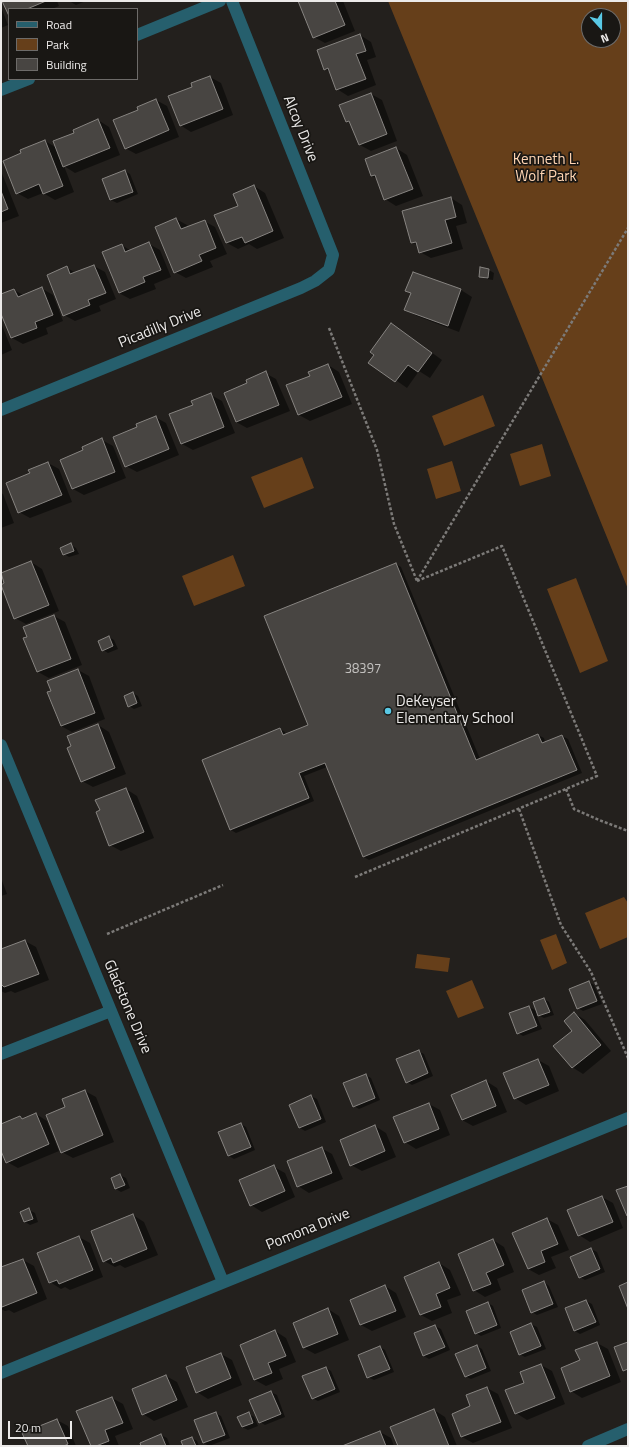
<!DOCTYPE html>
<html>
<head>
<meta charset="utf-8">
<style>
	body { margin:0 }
	#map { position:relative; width:629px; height:1447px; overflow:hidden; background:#23201d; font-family:"Titillium Web",sans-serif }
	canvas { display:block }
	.frame { position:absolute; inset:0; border:2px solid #eceae9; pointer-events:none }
	.legend { position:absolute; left:8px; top:8px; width:130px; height:72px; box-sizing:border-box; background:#191714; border:1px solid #6d6b69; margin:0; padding:5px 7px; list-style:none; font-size:12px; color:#eceae9 }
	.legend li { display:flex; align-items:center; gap:8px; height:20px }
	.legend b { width:20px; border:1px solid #6d6b69 }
	.north { position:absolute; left:581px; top:8px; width:40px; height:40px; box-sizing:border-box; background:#191714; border:1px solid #6d6b69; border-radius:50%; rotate:159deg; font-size:11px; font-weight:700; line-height:16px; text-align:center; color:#eceae9 }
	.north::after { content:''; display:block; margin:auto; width:14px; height:18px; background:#59c8e4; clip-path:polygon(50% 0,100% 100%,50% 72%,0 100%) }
	.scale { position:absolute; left:8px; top:1421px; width:64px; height:18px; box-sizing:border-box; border:2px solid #eceae9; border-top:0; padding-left:5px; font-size:12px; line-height:14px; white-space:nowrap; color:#eceae9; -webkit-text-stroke:3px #191714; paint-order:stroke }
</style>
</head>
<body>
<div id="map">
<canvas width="629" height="1447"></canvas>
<div class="frame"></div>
<ul class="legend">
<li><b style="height:5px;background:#265f6d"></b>Road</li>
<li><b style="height:11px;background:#663f1a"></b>Park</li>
<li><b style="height:11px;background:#484542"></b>Building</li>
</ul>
<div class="north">N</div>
<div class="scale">20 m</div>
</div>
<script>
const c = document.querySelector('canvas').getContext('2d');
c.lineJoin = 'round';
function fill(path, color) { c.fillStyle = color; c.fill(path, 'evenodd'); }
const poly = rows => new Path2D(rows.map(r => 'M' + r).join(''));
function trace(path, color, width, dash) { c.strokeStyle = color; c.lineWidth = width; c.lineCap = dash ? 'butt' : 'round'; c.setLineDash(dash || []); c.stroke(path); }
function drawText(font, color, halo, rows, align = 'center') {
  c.font = font + ' "Titillium Web",sans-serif'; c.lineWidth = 3.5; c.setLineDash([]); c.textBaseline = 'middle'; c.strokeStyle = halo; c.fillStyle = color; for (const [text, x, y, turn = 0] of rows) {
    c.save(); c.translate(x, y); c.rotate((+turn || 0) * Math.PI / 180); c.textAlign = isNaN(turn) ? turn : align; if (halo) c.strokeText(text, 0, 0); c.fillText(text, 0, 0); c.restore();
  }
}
fill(poly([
	[388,1,628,1,628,589,532,353],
	[589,16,613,16,613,40,589,40],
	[483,395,495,426,444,446,432,416],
	[542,444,551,476,520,486,510,454],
	[302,457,314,488,264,508,251,477],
	[452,461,461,491,436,499,427,469],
	[233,555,245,586,194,606,182,576],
	[576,578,608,661,580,673,547,589],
	[624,897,628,903,628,937,600,949,585,913],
	[556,934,567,963,552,970,540,940],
	[417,954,450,958,448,972,415,968],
	[472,980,484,1008,458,1018,446,991]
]), '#663f1a');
fill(poly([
	[4,1,57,1,59,6,52,9,9,9,9,14],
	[69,1,86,1,76,5],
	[299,1,343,1,355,31,325,43,314,37],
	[1,7,8,25,1,28],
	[360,35,371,42,376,57,367,60,376,85,348,96,337,89,330,72,325,69],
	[210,77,221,83,233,115,191,132,180,125,193,87],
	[371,94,382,100,397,141,371,151,360,145,352,124,347,121],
	[156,100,167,106,179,137,136,154,125,148,140,111],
	[98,120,109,127,120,155,75,173,64,166,74,192,55,200,43,193,28,199,17,193,45,141,57,148,75,133],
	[396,148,407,155,423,196,396,206,385,199,377,179,372,176,366,160],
	[1,171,19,216,1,223],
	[125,171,130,174,138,194,117,203,111,200,103,179],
	[254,186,265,193,284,238,257,249,249,244,238,249,227,243,239,206],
	[451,198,462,205,467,223,456,226,463,249,431,258,420,252,418,246,412,242],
	[176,219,187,225,188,227,204,221,215,227,227,254,210,261,213,267,186,278,175,272],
	[149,244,160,250,171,277,154,284,156,289,130,299,119,293,122,245,131,251],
	[94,266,105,272,116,299,99,306,101,311,75,321,64,315,67,268,76,273],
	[481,269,489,270,494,273,493,280,486,279,480,276],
	[413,273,461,290,472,297,459,332,417,316,406,310,412,294,407,291],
	[41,288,53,295,63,321,46,328,48,334,23,344,12,338,1,312,1,295,14,290,23,295],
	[1,323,12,350,1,355],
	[391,324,402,331,442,360,430,378,419,371,407,388,370,362,375,355],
	[328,365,339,372,352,404,310,421,299,415,311,376],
	[265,373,276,379,290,411,247,428,236,422,249,384],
	[211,395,222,401,235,433,193,450,182,444,170,415,194,405],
	[155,417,166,423,179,455,137,472,126,466,138,428],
	[102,440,113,446,126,478,84,495,73,489,61,460,85,450],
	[48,463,59,469,72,502,30,518,19,512,31,474],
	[1,493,3,494,14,523,1,528],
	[71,545,76,548,79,554,69,557,64,554],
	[31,562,42,569,59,611,26,624,15,618,6,584],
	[396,564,401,567,480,759,538,735,544,738,545,742,562,736,568,739,582,773,369,860,364,857,327,767,304,776,314,801,236,833,231,830,280,729,285,732,286,734,309,725],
	[54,616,65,622,82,665,49,678,38,672],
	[109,637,114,640,118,649,108,653,103,650],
	[78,670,89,676,105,719,72,732,61,726,52,692],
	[133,693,138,696,142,706,134,709,129,706],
	[98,725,109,732,126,774,93,787,82,781],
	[126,789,137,796,154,838,121,851,110,845],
	[1,878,7,894,1,896],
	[25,941,36,947,49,980,15,993,11,991,5,993,1,991,1,950],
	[589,982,594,985,602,1004,583,1011,578,1008],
	[544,999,549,1002,554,1015,544,1018,536,1014,542,1029,523,1036,518,1033,529,1007,537,1011],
	[574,1013,585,1020,611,1051,583,1074,572,1067],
	[418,1051,424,1054,433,1076,412,1085,407,1082],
	[538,1060,549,1066,559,1091,526,1105,515,1098],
	[365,1075,371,1078,380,1100,359,1109,354,1106],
	[486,1081,497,1088,507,1112,473,1126,462,1120],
	[85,1091,96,1097,114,1142,73,1158,62,1152,67,1108],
	[311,1096,317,1099,326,1122,305,1131,300,1128],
	[429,1104,440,1110,450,1135,416,1149,405,1142],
	[36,1114,47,1121,59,1151,18,1168,7,1162,1,1149,1,1125,20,1117,24,1119],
	[241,1124,246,1127,255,1150,234,1159,229,1156],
	[375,1126,386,1133,396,1157,362,1171,351,1165],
	[321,1148,332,1154,343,1179,309,1193,298,1186],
	[274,1167,285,1173,295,1197,262,1212,251,1205],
	[120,1175,126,1178,130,1188,121,1192,116,1189,112,1178],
	[602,1197,613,1203,623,1228,590,1242,579,1235],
	[29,1210,35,1213,38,1222,30,1225,25,1222],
	[133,1215,144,1222,158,1255,125,1268,120,1265,115,1267,104,1261],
	[547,1219,558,1225,569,1250,551,1257,556,1268,539,1275,528,1269],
	[79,1237,90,1243,103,1277,70,1290,65,1287,61,1289,50,1282],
	[493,1240,504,1247,514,1272,497,1279,501,1290,485,1297,474,1290],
	[591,1249,597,1252,605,1272,585,1280,580,1277],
	[23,1260,34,1266,47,1299,14,1313,9,1310,5,1311,1,1309,1,1268],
	[439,1263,450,1270,461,1295,447,1300,452,1313,432,1321,421,1315,406,1277],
	[544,1282,549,1286,558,1307,537,1315,532,1312],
	[385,1286,396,1293,406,1317,372,1331,361,1325,351,1300],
	[586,1301,592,1304,600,1325,580,1334,575,1331,566,1309],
	[488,1303,493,1306,501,1328,481,1336,476,1333],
	[328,1309,339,1316,349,1340,315,1354,304,1348,294,1323],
	[531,1324,537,1327,546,1349,525,1357,519,1354],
	[435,1326,441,1329,450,1350,429,1359,424,1356,415,1334],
	[275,1331,286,1338,296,1362,279,1369,283,1379,266,1386,255,1380,241,1345],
	[597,1343,608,1349,621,1382,582,1398,571,1391,581,1361],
	[477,1346,482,1349,491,1371,471,1379,465,1376],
	[380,1347,385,1350,394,1372,374,1380,368,1377],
	[221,1354,232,1360,242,1385,208,1399,197,1392],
	[541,1365,552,1371,565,1404,527,1420,516,1413,525,1383],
	[326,1368,331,1371,340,1392,318,1401,312,1398],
	[166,1376,177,1382,188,1407,154,1421,143,1414,133,1390],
	[487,1388,498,1394,512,1428,473,1443,462,1437,453,1414,472,1407],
	[271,1392,277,1395,285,1417,265,1425,260,1422],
	[112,1398,123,1404,133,1429,115,1436,119,1446,92,1446],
	[434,1410,445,1417,457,1446,399,1446],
	[215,1413,221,1416,230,1438,209,1446,204,1443],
	[249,1414,254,1417,258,1426,248,1430,242,1427],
	[57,1420,68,1426,76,1446,29,1446],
	[380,1432,391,1438,394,1446,345,1446],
	[161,1435,167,1438,170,1446,142,1446],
	[192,1438,197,1441,199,1446,184,1446]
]), '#0007');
const building = poly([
	[2,1,46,1,27,9,9,9,9,16,2,1],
	[298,1,335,1,345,25,313,38,298,1],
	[360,34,366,51,356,54,366,79,336,90,328,68,324,70,317,50,360,34],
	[210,76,223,109,180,126,168,96,192,87,191,83,210,76],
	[371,93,387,134,359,145,349,121,346,122,339,105,371,93],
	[156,99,169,130,125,149,113,120,138,110,137,107,156,99],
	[98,119,110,148,63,167,53,141,74,133,73,130,98,119],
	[45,140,63,186,43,194,39,184,16,194,3,161,21,153,20,150,45,140],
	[396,147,413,189,384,200,375,175,371,176,365,159,396,147],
	[125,170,133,192,110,200,102,179,125,170],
	[254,185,273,231,245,243,242,237,226,243,214,215,238,206,233,194,254,185],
	[1,191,8,209,1,212,1,191],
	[451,197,456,217,445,220,452,243,419,253,416,242,411,243,402,211,451,197],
	[176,218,181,229,205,220,216,248,199,255,202,261,174,273,155,227,176,218],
	[149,242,161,270,143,277,145,282,119,293,102,252,122,244,125,252,149,242],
	[94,265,106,293,88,300,90,305,63,316,47,275,67,266,70,274,94,265],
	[480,267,489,269,488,278,479,277,480,267],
	[413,272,461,289,448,326,404,310,411,293,405,291,413,272],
	[42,287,53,315,35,322,37,328,11,338,1,314,1,294,14,289,18,297,42,287],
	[391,323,432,353,418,372,408,365,395,382,368,363,374,355,370,352,391,323],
	[328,364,342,397,298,415,286,385,310,376,308,372,328,364],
	[266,371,279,405,236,422,224,393,247,383,246,380,266,371],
	[211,393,224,427,181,444,169,414,193,405,191,401,211,393],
	[156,416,169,449,125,467,113,437,137,427,136,424,156,416],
	[102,438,115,472,72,489,60,460,83,450,82,447,102,438],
	[48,462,62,495,18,513,6,483,30,473,28,470,48,462],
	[71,543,74,551,63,555,60,548,71,543],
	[31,561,49,605,14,619,1,585,4,583,1,573,31,561],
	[396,563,476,760,538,734,542,743,562,735,577,770,363,857,325,763,299,773,309,798,230,830,202,760,280,728,283,735,308,725,264,616,396,563],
	[54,615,71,659,37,672,23,638,27,637,23,627,54,615],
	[109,636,113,646,102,651,98,641,109,636],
	[78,669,95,713,61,726,47,692,51,691,47,681,78,669],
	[133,692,137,703,128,707,124,696,133,692],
	[98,724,115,768,81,782,67,748,71,746,67,736,98,724],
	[126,788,144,832,109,846,96,812,100,810,95,800,126,788],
	[25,940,39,974,4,987,1,984,1,949,25,940],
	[589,981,597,1001,577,1009,569,989,589,981],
	[544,998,550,1012,538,1016,533,1002,544,998],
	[529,1006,537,1026,517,1034,509,1013,529,1006],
	[574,1012,601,1045,572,1068,553,1046,572,1031,564,1021,574,1012],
	[419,1050,428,1073,406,1083,396,1059,419,1050],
	[538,1059,549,1085,514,1099,503,1073,538,1059],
	[366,1074,375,1098,353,1107,343,1083,366,1074],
	[486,1080,496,1106,462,1120,451,1095,486,1080],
	[85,1090,103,1135,61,1153,46,1115,65,1107,62,1099,85,1090],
	[311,1095,321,1119,299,1128,289,1105,311,1095],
	[429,1103,439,1129,404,1143,393,1117,429,1103],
	[36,1113,49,1144,6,1163,1,1151,1,1124,20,1116,22,1119,36,1113],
	[241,1123,251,1147,228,1156,218,1132,241,1123],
	[375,1125,385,1151,350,1166,340,1140,375,1125],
	[322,1147,332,1173,297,1187,287,1161,322,1147],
	[274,1165,285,1191,250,1206,239,1180,274,1165],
	[120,1174,125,1185,115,1189,111,1178,120,1174],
	[628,1186,628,1216,627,1216,616,1190,628,1186],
	[602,1196,613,1222,578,1236,567,1210,602,1196],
	[29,1208,33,1219,24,1222,20,1212,29,1208],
	[133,1214,147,1249,113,1263,111,1258,103,1262,91,1231,133,1214],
	[547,1218,558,1244,541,1251,545,1262,528,1269,512,1233,547,1218],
	[79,1236,93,1270,59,1284,57,1280,49,1283,37,1253,79,1236],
	[493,1239,504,1265,486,1273,491,1284,473,1291,458,1254,493,1239],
	[591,1248,600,1269,579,1278,570,1257,591,1248],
	[23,1259,37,1293,2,1307,1,1304,1,1267,23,1259],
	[439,1262,450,1288,436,1294,441,1307,420,1315,404,1277,439,1262],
	[544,1281,553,1304,531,1313,522,1290,544,1281],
	[628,1282,628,1309,619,1286,628,1282],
	[385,1285,396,1311,360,1325,350,1300,385,1285],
	[586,1300,596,1322,574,1331,565,1308,586,1300],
	[488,1302,497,1325,475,1334,466,1311,488,1302],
	[328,1308,338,1334,303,1348,293,1323,328,1308],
	[531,1323,541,1346,519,1355,510,1332,531,1323],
	[435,1325,445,1347,423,1356,414,1333,435,1325],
	[275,1330,286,1356,268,1363,272,1373,254,1380,240,1345,275,1330],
	[597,1342,610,1376,570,1392,561,1368,580,1360,575,1350,597,1342],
	[628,1342,628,1369,623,1371,614,1347,628,1342],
	[477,1345,486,1368,465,1377,455,1354,477,1345],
	[380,1346,390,1369,367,1378,358,1355,380,1346],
	[221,1353,231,1378,196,1393,186,1367,221,1353],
	[541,1364,555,1398,515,1414,505,1390,524,1383,520,1372,541,1364],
	[326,1367,335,1389,312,1399,302,1376,326,1367],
	[166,1375,177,1400,142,1415,132,1389,166,1375],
	[487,1387,501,1422,461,1437,452,1414,470,1406,466,1395,487,1387],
	[271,1391,281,1414,259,1423,249,1400,271,1391],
	[112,1397,123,1423,105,1430,109,1441,96,1446,91,1446,76,1411,112,1397],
	[434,1409,449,1446,398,1446,390,1427,434,1409],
	[216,1412,225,1435,203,1443,194,1420,216,1412],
	[249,1412,253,1423,242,1427,237,1417,249,1412],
	[57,1419,68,1444,64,1446,28,1446,22,1433,57,1419],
	[380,1431,386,1446,342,1446,380,1431],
	[161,1434,166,1446,141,1446,140,1443,161,1434],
	[192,1437,196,1446,183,1446,181,1441,192,1437]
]);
fill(building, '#484542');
trace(building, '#878481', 1);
trace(poly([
	[329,328,377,450,394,524,417,581],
	[417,581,628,228],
	[566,789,574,809,599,820,628,831],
	[519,809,561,925,591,972,628,1058],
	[355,877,597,776,502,546,417,581],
	[107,934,223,885]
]), '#7c7a78', 2.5, [3, 2]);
trace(poly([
	[137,35,220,1],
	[1,90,29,79],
	[1,410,301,288,315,281,329,270,333,255,232,1],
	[1,745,223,1282],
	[1,1054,111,1011],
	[1,1373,628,1118],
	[588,1446,628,1429]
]), '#265f6d', 12);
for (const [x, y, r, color] of [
	[388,711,4,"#59c8e4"]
]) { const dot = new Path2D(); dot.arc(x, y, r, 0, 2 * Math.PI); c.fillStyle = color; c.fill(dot); trace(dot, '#191714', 1.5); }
drawText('13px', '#c3c1bf', null, [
	["38397",363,670]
]);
drawText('15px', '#eceae9', '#191714', [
	["Alcoy Drive",300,129,68],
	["Picadilly Drive",160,328,-22],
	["Gladstone Drive",127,1007,67],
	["Pomona Drive",308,1230,-22]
]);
drawText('15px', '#ffd5b3', '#191714', [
	["Kenneth L.",546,160],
	["Wolf Park",546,177]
]);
drawText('15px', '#eceae9', '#191714', [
	["DeKeyser",396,702],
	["Elementary School",396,719]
], 'left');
</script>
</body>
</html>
